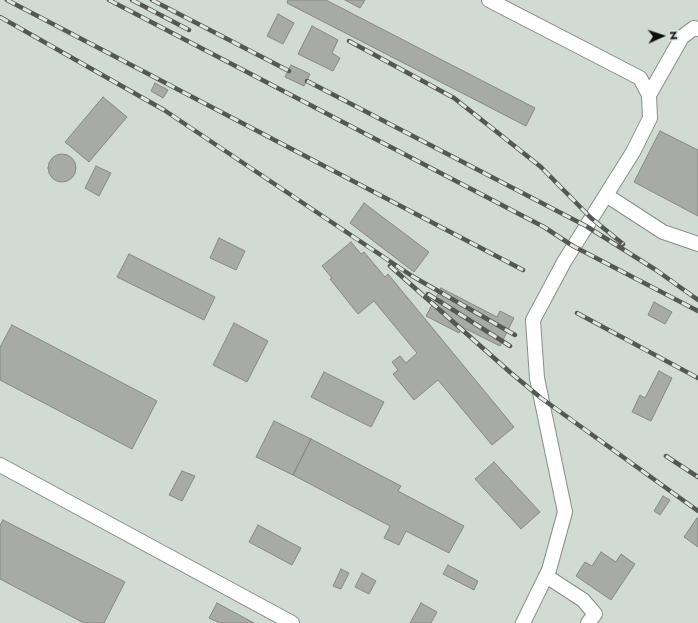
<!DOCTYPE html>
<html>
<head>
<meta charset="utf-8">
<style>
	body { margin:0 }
	#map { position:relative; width:698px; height:623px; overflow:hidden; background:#e1e7e2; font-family:Jost,sans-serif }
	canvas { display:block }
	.north { position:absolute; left:642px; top:16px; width:40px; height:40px; -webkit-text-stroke:3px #e1e7e2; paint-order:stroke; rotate:87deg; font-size:11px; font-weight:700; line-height:16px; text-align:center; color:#0d0f0d }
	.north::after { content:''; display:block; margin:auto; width:14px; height:18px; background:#0d0f0d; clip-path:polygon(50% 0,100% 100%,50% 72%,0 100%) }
</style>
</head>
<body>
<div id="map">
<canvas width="698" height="623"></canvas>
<div class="north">N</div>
</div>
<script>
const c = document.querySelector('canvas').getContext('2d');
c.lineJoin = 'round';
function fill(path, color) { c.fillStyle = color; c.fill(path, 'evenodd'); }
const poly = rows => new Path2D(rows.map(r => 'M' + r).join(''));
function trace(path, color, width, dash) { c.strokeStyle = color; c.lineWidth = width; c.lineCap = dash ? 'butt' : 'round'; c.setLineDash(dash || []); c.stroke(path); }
fill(poly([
	[0,0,698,0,698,623,0,623]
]), '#d0dcd3');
const building = poly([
	[288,0,326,0,535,108,526,126,287,3,288,0],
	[345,0,365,0,360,8,345,0],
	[278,14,294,23,283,44,267,36,278,14],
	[312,26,338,40,332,53,340,58,333,71,298,54,312,26],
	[291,65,310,74,304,86,285,77,291,65],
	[155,83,168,90,163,98,151,91,155,83],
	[103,97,127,117,89,162,65,142,103,97],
	[660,131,698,150,698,216,634,182,660,131],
	'48 168a14 14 0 1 1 28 0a14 14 0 1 1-28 0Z',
	[96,166,111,173,99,196,85,188,96,166],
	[364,203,429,252,414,272,350,223,364,203],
	[219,238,245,251,236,270,210,258,219,238],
	[351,242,361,254,364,252,385,277,388,274,514,427,492,445,438,380,414,400,393,374,398,370,392,362,400,356,406,363,417,353,374,301,358,314,330,279,332,278,322,266,351,242],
	[129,254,215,297,204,320,117,277,129,254],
	[441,288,497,317,500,311,514,318,500,346,462,327,459,333,426,316,441,288],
	[654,302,672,312,665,324,648,315,654,302],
	[234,323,268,341,247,382,213,365,234,323],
	[12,325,157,401,132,449,0,380,0,347,12,325],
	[659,371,672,378,651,421,632,412,640,395,645,398,659,371],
	[324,372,384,402,371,427,311,397,324,372],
	[274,421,311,439,293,475,256,457,274,421],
	[311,439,401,486,398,491,464,526,449,553,406,531,399,545,384,538,390,526,293,475,311,439],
	[494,462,540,512,521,529,475,479,494,462],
	[182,471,195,476,182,501,169,495,182,471],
	[663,496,670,500,660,515,654,511,663,496],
	[697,518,698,519,698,547,684,537,697,518],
	[3,520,125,582,104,623,84,623,0,579,0,525,3,520],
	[258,525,301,548,292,565,249,542,258,525],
	[601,552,616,562,621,554,635,564,611,600,576,576,585,562,592,566,601,552],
	[448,565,478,581,474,590,443,574,448,565],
	[341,569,349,573,341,589,333,586,341,569],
	[362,573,376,581,369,594,355,587,362,573],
	[217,603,254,623,220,623,209,618,217,603],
	[421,603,437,612,431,623,410,623,421,603]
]);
fill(building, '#a8aaa5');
trace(building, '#878a84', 1);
const minor = poly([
	[489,0,640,78,649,95,650,118,633,152,564,262,533,320,537,378,565,512,549,570,523,623],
	[649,95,682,37,694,28,698,29],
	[606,195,663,232,698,244],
	[0,465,292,623],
	[546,576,583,600,595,614,588,623]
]);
trace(minor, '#888d89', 16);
trace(minor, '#fff', 14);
const rail = poly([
	[7,0,523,270],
	[109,0,544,227,573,246,698,311],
	[132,0,189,30],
	[152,0,289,71],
	[0,17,164,110,412,276,515,335],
	[349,41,454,98,541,167,591,218,623,244],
	[307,81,586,226,656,270,698,300],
	[390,266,511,373,541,398,698,511],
	[428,294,510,346],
	[577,313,698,378],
	[666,456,698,477]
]);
trace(rail, '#545855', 4.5);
trace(rail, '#e1e7e2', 3, [9]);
</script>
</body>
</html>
